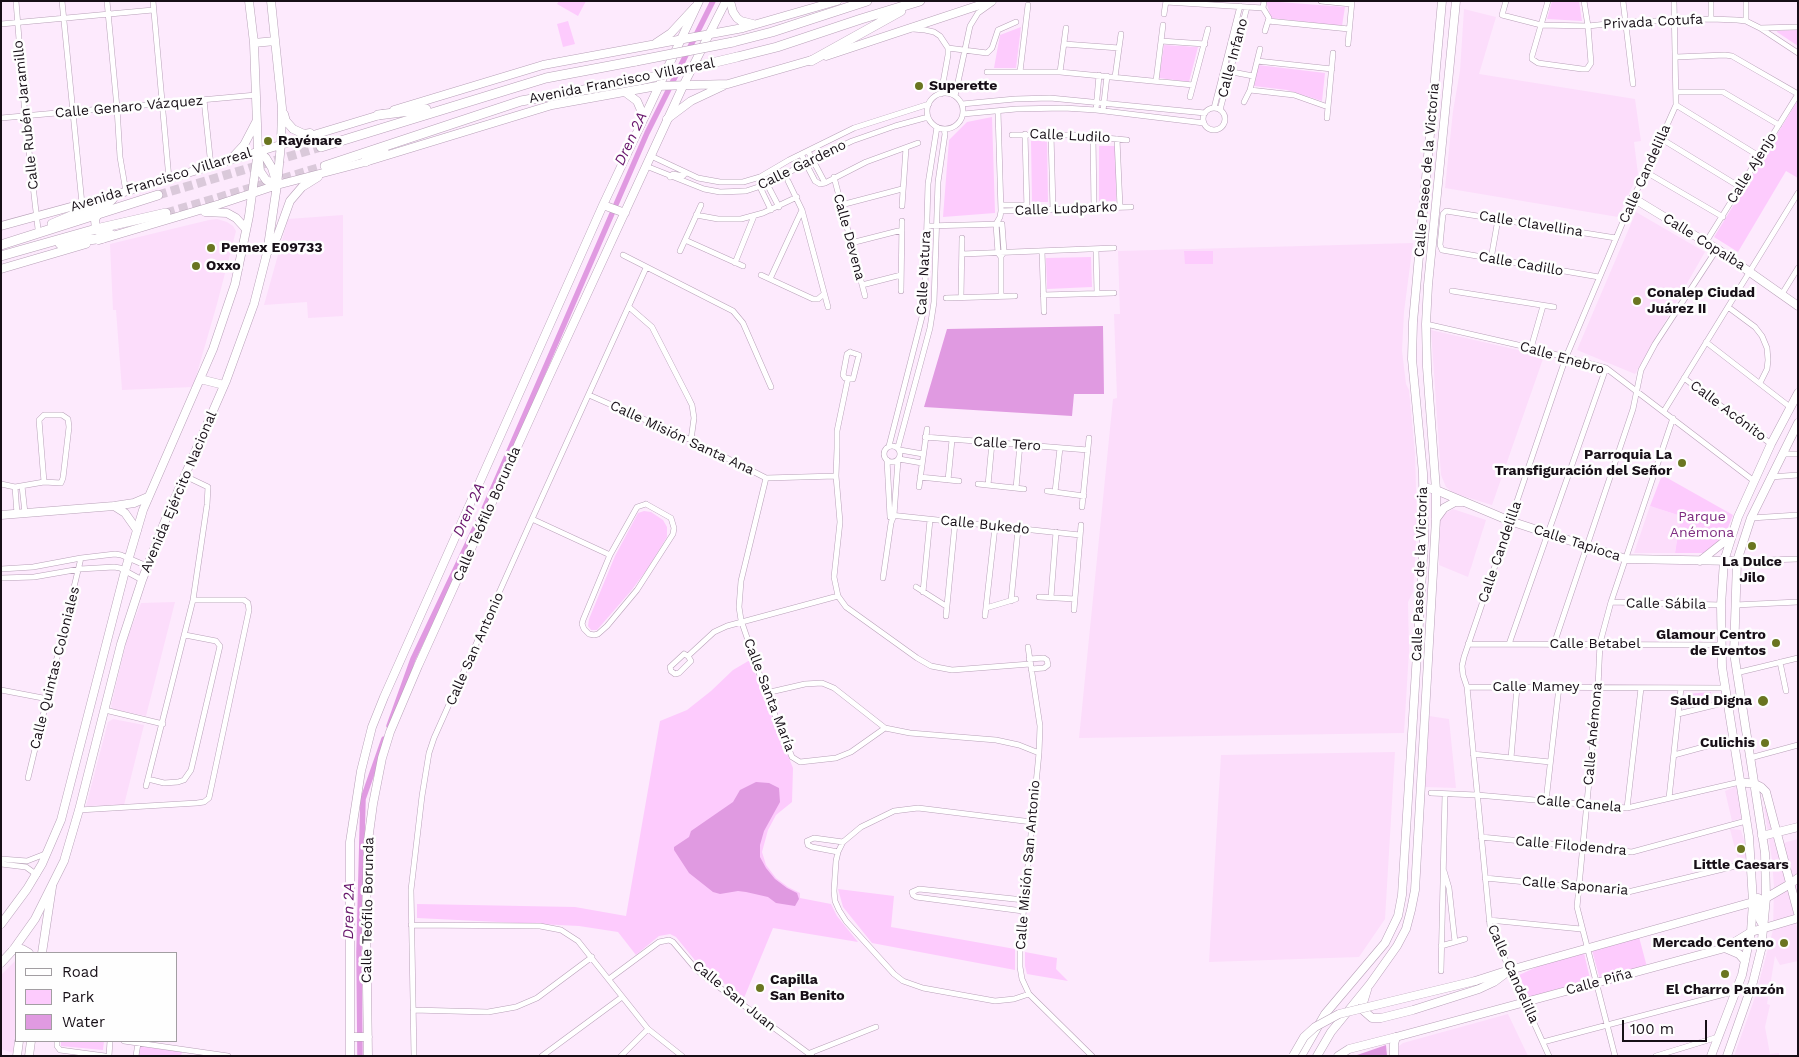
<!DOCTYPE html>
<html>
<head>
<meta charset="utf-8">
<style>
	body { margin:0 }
	#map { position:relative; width:1799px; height:1057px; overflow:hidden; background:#fdeafd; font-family:"Work Sans",sans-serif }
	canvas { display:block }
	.frame { position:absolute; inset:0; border:2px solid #170f17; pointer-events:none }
	.legend { position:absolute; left:15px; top:952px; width:162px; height:90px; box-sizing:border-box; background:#fefefe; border:1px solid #a29ea2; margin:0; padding:6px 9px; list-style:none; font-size:15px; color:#170f17 }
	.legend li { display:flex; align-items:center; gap:10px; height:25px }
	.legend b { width:25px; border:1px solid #a29ea2 }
	.scale { position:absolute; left:1622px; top:1020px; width:85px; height:22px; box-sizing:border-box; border:2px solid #170f17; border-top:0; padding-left:6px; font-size:15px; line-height:18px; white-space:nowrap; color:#170f17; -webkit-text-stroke:4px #fefefe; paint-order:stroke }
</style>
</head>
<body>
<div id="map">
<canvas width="1799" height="1057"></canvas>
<div class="frame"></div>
<ul class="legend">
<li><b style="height:6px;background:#fff"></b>Road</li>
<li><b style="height:14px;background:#fdcbfd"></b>Park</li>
<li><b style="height:14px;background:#e09ae1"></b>Water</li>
</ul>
<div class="scale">100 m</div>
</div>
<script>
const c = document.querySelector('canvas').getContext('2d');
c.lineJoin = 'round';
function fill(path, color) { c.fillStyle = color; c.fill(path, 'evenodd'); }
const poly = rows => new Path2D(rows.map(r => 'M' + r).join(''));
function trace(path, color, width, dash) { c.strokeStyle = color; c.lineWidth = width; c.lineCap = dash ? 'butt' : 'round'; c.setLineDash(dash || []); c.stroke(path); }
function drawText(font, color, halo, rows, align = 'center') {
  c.font = font + ' "Work Sans",sans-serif'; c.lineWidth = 5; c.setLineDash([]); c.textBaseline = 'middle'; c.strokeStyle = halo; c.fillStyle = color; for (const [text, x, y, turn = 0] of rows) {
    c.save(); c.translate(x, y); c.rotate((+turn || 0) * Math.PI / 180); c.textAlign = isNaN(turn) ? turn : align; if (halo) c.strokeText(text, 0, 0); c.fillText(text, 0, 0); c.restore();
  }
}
fill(poly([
	[1464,9,1496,17,1479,74,1635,99,1641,141,1634,142,1638,174,1618,217,1445,188,1453,111,1460,71],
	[1636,212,1705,252,1635,374,1577,350],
	[343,215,343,316,308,318,307,302,264,305,288,219],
	[217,219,227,222,233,226,236,231,217,304,193,387,122,390,116,310,113,310,110,244,209,220],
	[1413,243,1404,312,1402,351,1406,384,1409,390,1415,454,1417,525,1413,592,1408,602,1409,651,1404,733,1079,738,1113,399,1117,398,1114,314,1120,314,1118,251],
	[1431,330,1544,356,1492,505,1453,493,1446,487,1441,475],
	[1650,506,1681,516,1675,553,1634,553],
	[1453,509,1486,520,1468,577,1439,565,1440,517],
	[175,602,146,716,113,709,111,706,127,639,141,603],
	[1429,716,1449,719,1456,788,1425,787],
	[113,719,144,725,124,805,86,806,108,722],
	[1395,752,1385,919,1359,957,1209,962,1221,755],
	[1737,786,1743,818,1732,821,1725,791],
	[1764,807,1766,807,1775,845,1798,839,1798,910,1793,912,1798,931,1798,961,1780,965,1775,956,1767,1004,1770,1005,1765,1027,1770,1054,1779,1053,1779,1056,1734,1056,1755,997,1773,930,1774,887,1772,860],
	[1730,829,1741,830,1748,854,1746,858,1738,860],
	[16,960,16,1029,13,1053,1,1049,1,975],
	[1508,1014,1528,1056,1399,1056,1399,1046,1403,1043]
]), '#fcddfb');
fill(poly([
	[559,1,586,1,578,16,557,4],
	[1266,1,1345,7,1342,26,1271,18],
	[1552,1,1579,1,1582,21,1547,19],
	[568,21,575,44,563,47,557,24],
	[1021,27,1016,68,994,68,1000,35],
	[1798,30,1798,46,1777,32,1777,31],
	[1164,45,1198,47,1189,82,1159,78],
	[1258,65,1325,73,1322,101,1287,90,1254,86],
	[1798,100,1798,178,1786,171,1738,252,1714,237],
	[992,117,995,213,943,217,949,140,967,122],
	[1031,141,1047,141,1048,202,1032,202],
	[1099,146,1116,146,1116,201,1099,201],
	[1184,251,1213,251,1213,264,1185,264],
	[1091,257,1092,287,1047,289,1046,258],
	[1662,475,1733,515,1725,535,1706,553,1675,553,1681,516,1650,506],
	[644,511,651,512,663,520,667,527,667,537,648,568,631,591,597,630,591,630,588,626,589,619,615,556,638,513],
	[750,660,793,768,792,802,776,815,768,830,762,852,766,865,776,878,788,887,800,893,800,898,831,904,837,916,858,942,773,928,744,998,698,964,676,937,670,934,659,936,636,955,618,932,579,926,417,918,417,904,575,907,626,916,660,721,687,710,711,691,733,670],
	[1711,692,1711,698,1686,704,1686,694],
	[838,889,894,896,891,927,1015,949,1015,970,872,943,843,907],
	[1639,937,1647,967,1600,980,1592,950],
	[1025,952,1057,958,1056,969,1068,981,1027,974,1025,966],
	[1584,953,1591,983,1529,998,1519,975,1550,961],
	[61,1041,104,1041,103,1050,61,1046],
	[139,1046,182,1052,181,1056,139,1056]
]), '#fdcbfd');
fill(poly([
	[1103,326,1104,394,1074,394,1072,416,924,407,947,329],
	[756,782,769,783,779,788,780,802,764,831,760,845,760,857,766,868,775,879,787,888,797,893,799,899,795,906,776,903,768,897,746,892,738,891,720,894,713,892,689,873,674,850,674,847,689,837,691,831,733,802,740,790],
	[1386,1045,1387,1056,1354,1056,1366,1052]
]), '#e09ae1');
trace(poly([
	[389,726,413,659,483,511,647,133,713,1],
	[360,1056,359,952,363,799,384,739]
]), '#e09ae1', 5.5);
trace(poly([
	[158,195,321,147],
	[166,213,325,166]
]), '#dac9da', 9, [9, 4.5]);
const street = poly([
	[16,1,25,116,38,229],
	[62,1,82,204],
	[107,1,117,108,120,157,126,192],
	[153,1,169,179],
	[1264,1,1263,8,1269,18,1265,31],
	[1321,1,1351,4],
	[1506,1,1502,15,1541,25,1588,26,1626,22,1711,19,1737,20,1746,21,1760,28,1798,53],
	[1548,1,1532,56,1532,59,1538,63,1582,69,1587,69,1591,63,1588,26,1584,1],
	[1623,1,1633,84],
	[1711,1,1711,19],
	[1166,2,1263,8],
	[1164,14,1166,1],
	[1268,21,1349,29],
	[1746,21,1746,1],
	[1,24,153,10],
	[1760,28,1798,27],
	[913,29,925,30,934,32,940,36,948,48,948,55,941,94],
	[1161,41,1205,44],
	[1064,44,1119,48],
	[1348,44,1352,1],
	[948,48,987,53,992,48,998,30,1016,22],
	[1676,57,1725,55,1732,56,1798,94],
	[1257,61,1332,69],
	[1227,71,1253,76],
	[987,72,1060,72,1193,85],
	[1020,72,1028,5],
	[1060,72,1066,28],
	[1115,77,1121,34],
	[1156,81,1163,25],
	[1250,90,1294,95,1328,107],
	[1676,92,1723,92,1779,125],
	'927 111a18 18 0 1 1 36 0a18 18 0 1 1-36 0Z',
	[955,96,970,26,978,13,992,3],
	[1190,97,1208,29],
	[204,100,211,166],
	[1244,102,1250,90,1260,49],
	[962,104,1015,99,1050,98,1205,113],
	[1676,105,1759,156],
	'1203 119a11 11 0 1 1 22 0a11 11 0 1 1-22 0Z',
	[1214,108,1240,6],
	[1096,110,1099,75],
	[1220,110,1247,7],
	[998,111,1001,211,1000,217,996,224,998,253,1001,257,1001,296],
	[1103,111,1107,76],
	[963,114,1016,109,1064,108,1096,110,1204,123],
	[1,118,256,95],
	[1327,118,1333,53],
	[1025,134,1027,210],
	[1051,134,1053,209],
	[1012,135,1074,135,1127,140],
	[1093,136,1094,208],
	[1660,138,1740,187],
	[1117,139,1120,207],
	[808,151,825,183],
	[801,154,815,181,820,184,825,183],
	[651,156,698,178,720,182,743,182,760,177,789,160,854,128,929,104],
	[646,166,704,189,720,192,746,191,767,184,806,163,852,141,895,126,928,117],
	[1646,172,1723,217],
	[670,177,673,174,683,176,686,173],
	[834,177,865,296],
	[788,181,802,210,828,307],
	[825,183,866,162,918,143],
	[767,184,779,207],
	[760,187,771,210],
	[841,205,902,189],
	[1001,205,1027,205],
	[902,206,906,148],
	[1001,211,1131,207],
	[696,215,718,219,741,219,763,213,797,197],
	[1002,224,1004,252,1002,255],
	[927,226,1002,224],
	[685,240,743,266],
	[1706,242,1798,94],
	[851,243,902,230],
	[1096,249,1097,293],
	[680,251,701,205],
	[1042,251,1044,312],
	[962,254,1114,248],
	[623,255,733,311,743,323,771,387],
	[1491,259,1498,219],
	[735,263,754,216],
	[761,275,813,299,818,299,824,294],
	[1599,277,1442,250,1440,245,1443,214,1446,211,1616,238],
	[770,279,802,210],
	[862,285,901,275],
	[901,291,902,221],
	[1452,291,1554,307],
	[1782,294,1798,268],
	[1043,295,1114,293],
	[961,297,962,238],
	[946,298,1015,296],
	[629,307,652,327,688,397,692,405,694,418,691,440],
	[1728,307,1755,327,1762,336,1767,348,1768,360,1767,369,1760,383],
	[1426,324,1531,348,1606,368,1754,481],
	[1706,342,1790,407],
	[1531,348,1543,306],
	[850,352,859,355,853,379,845,378,843,375,847,354,850,352],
	[848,378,837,431,837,448,836,476,840,522,834,577,838,596,846,607,917,658,931,666,952,670,1030,664],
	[1684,378,1771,444],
	[589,395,691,440,766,478,836,476],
	[1664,411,1798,193],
	[925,437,1088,450],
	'884 454a8 8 0 1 1 16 0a8 8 0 1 1-16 0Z',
	[889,446,923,313,925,288,928,184,937,127],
	[898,447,930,328,934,302,938,182,945,134,944,129],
	[900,450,923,454],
	[1782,454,1798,454],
	[899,459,922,463],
	[887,460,890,517],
	[920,477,959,481],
	[1770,477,1798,475],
	[766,478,741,581,739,607,741,620,766,693,792,757,800,762,836,758,851,752,885,728],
	[948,480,952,440],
	[1,484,15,487,44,482,61,483,63,478,69,427,68,419,62,415,44,415,39,420,44,482],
	[978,484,1024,489],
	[988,485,992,443],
	[22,486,25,513],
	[15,487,17,514],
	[919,487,927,429],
	[1016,488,1020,444],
	[1047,491,1084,496],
	[1055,492,1060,448],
	[646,504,671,518,674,528,673,534,637,590,607,626,598,634,594,635,589,634,584,629,582,624,583,620,610,555,637,507,646,504],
	[1082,507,1089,438],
	[890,515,1080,535],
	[1751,518,1798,515],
	[532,519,610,555],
	[1737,561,1798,559],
	[1,569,33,567,81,558,115,554,121,555,147,566],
	[1,578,34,577,80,569,114,567,120,568,142,580],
	[883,578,891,523,894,515,898,460],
	[916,587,946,606],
	[923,592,930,520],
	[1039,597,1075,599],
	[1051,597,1056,532],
	[1011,601,1018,529],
	[1611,602,1721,605],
	[1735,605,1798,602],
	[986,608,1016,599],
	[1074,610,1081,525],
	[946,616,955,523],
	[985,616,995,527],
	[1468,644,1721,645],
	[1509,644,1606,368],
	[1554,644,1633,409,1641,370,1655,344,1717,249],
	[1028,647,1040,726,1039,753,1020,946,1020,967,1022,979,1029,994,1092,1056],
	[684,654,688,656,691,661,679,673,675,674,671,671,670,667,684,654],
	[688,656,714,632,727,626,838,596],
	[1029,659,1044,658,1047,660,1048,665,1044,668,1031,669],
	[1780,662,1786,691],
	[1736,673,1798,658],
	[1467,687,1725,688],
	[1,690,48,699],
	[766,693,805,684,822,683,834,688,885,728,910,733,996,740,1019,745,1039,753],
	[105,710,163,724],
	[1678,714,1727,702],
	[1473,754,1550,762],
	[1674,755,1733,739],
	[1511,758,1517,687],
	[1750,758,1798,745],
	[28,778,81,558],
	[148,779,164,783,178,782,184,780,191,770,220,646,216,641,185,635],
	[146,786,193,600,207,505,208,487,185,476],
	[1431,793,1477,795,1627,808,1740,782],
	[1669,798,1681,688],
	[1546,801,1559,687],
	[1627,808,1641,688],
	[79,810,197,803,204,802,209,798,249,610,248,603,244,600,193,600],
	[1481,837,1632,852,1746,821],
	[838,852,812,847,808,845,807,841,814,838,843,842],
	[1,859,27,861,45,854],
	[1,864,26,867,37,875],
	[1444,871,1449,888,1455,942],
	[1485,878,1628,892,1752,862],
	[1023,911,916,897,913,895,912,892,919,889,1024,900],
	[1489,920,1581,929],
	[411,925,540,926,561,930,578,941,648,1029,682,1056],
	[1441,946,1465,939],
	[1441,971,1445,794],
	[609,979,659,942,669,940,673,942,695,968,704,976,812,1056],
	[1029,994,1014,999,995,1001,923,988,903,981,894,974,846,921,839,910,835,901,834,891,836,861,838,852,843,842,861,827,894,811,918,808,1032,822],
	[413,1010,488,1012,516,1007,537,998,592,957],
	[57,1041,57,1046,60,1050,105,1056],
	[124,1041,228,1056],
	[1543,1042,1736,991],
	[810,1053,876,1027],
	[109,1056,110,1041],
	[136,1056,138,1043],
	[414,1056,411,890,422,796,429,753,434,738,532,519,646,268],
	[542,1056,622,997],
	[621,1056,648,1029],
	[1549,1056,1490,926,1467,687,1463,675,1462,666,1464,657,1566,357,1633,198,1646,172,1676,105,1674,1],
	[1615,1056,1577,907,1598,687,1600,643,1611,602,1673,418],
	[1656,1056,1718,1037]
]);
const secondary = poly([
	[1633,198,1717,249,1798,306],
	[603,205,625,213],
	[1424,487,1436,490,1510,521,1626,559,1737,561],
	[114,506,125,513,137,530],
	[1,515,114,506,134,503,148,497],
	[1700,561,1730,537],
	[1740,782,1755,784,1761,787,1766,792,1798,913],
	[1762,836,1798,827],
	[1758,898,1760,920,1763,925],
	[1725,948,1739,954,1745,961],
	[13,950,22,949,29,953],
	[42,953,52,887],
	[1510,970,1753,902,1766,898,1790,884,1798,878],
	[350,1037,368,1037],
	[17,1056,19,1041],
	[29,1056,31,1041],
	[350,1056,350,842,361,771,372,727,384,697,603,205,699,1],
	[368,1056,366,916,368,841,373,804,382,758,390,732,418,666,547,381,683,86,726,1],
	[1394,1056,1394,1044,1396,1037,1725,948,1751,932,1798,918],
	[1711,1056,1742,975,1751,932,1753,902,1749,837,1722,667,1721,605,1724,561,1738,517,1771,444,1798,393],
	[1727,1056,1753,982,1761,950,1766,898,1765,853,1734,653,1737,561,1751,518,1798,423]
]);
const primary = poly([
	[730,1,733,12,737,18,741,21,753,24],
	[254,43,275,41],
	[656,43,671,33,695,7],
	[826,56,992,1],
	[625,92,637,101,644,117],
	[394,110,543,65,743,28,837,1],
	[284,114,286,121,293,129,304,134,310,133],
	[667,119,691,101,723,86],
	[258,151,266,158,272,168,276,181],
	[232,158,244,145,256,122],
	[259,162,260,171,266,180,277,185],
	[205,212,227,213,236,218,246,229],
	[1,226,118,194,383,114],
	[111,234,98,231,96,229,95,220,97,215,113,199],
	[99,240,220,204,277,185,365,162,552,105,657,86,728,84,815,59],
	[268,252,277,237,290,201,302,187,318,177],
	[1,269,86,244],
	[200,379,224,385],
	[1436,519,1444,508,1455,502,1462,502],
	[1,924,27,889,42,864,61,820,125,571,143,510,213,349,235,284,249,216,258,151,254,43,249,1],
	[1,963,13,950,35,919,64,861,79,810,121,644,142,580,165,521,226,381,254,304,267,253,277,185,281,144,282,108,271,1],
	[1475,981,1503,972],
	[1367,990,1363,1003,1364,1011,1372,1018,1381,1018,1413,1010,1479,989,1494,982,1510,970],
	[1301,1056,1325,1014,1385,943,1398,916,1402,895,1424,541,1423,473,1412,359,1413,322,1442,1],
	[1317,1056,1331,1032,1370,984,1397,946,1406,929,1411,910,1415,890,1436,519,1436,490,1427,367,1426,324,1428,285,1456,1],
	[1338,1056,1349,1049,1396,1037]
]);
const highway = poly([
	[733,42,772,32,867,1],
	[737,57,777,47,861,19,920,1],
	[811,61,901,11],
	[378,115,426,109],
	[321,147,546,78,636,61],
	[365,162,384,151],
	[325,166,521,101,640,80],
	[52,224,104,202,118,194],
	[60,244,103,238],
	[1,245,158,195],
	[1,256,96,229,166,213]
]);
trace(street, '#b8a1b8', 6);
trace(secondary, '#b8a1b8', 9);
trace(primary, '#b8a1b8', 9);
trace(highway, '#b8a1b8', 10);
trace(street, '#fff', 5);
trace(secondary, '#fff', 8);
trace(primary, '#fff', 8);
trace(highway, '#fff', 9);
const primaryBridge = poly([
	[1293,1056,1304,1037,1315,1027,1339,1014,1475,981]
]);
const highwayBridge = poly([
	[636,61,733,42],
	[640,80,737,57]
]);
trace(primaryBridge, '#b8a1b8', 9, []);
trace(highwayBridge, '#b8a1b8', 10, []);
trace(primaryBridge, '#fff', 8);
trace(highwayBridge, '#fff', 9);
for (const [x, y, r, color] of [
	[919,86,5,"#6a7520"],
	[268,141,5,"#6a7520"],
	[211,248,5,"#6a7520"],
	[196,266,5,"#6a7520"],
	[1637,301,5,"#6a7520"],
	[1682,463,5,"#6a7520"],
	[1752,546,5,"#6a7520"],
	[1776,643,5,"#6a7520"],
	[1763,701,6,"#6a7520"],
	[1765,743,5,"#6a7520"],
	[1741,849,5,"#6a7520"],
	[1784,943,5,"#6a7520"],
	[1725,974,5,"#6a7520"],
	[760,988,5,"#6a7520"]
]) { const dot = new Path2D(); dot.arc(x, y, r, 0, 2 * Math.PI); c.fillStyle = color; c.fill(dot); trace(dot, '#fefefe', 2); }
drawText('14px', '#170f17', '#fefefe', [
	["Privada Cotufa",1653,22,-3],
	["Calle Infano",1233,58,-75],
	["Avenida Francisco Villarreal",622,81,-11],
	["Calle Genaro Vázquez",129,107,-5],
	["Calle Rubén Jaramillo",26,115,-96],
	["Calle Ludilo",1070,136,3],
	["Calle Gardeno",802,165,-26],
	["Calle Ajenjo",1752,168,-58],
	["Calle Paseo de la Victoria",1427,170,-85],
	["Calle Candelilla",1645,174,-66],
	["Avenida Francisco Villarreal",161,180,-17],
	["Calle Ludparko",1066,209,-2],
	["Calle Clavellina",1531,224,9],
	["Calle Devena",849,237,75],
	["Calle Copaiba",1704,242,32],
	["Calle Cadillo",1521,264,10],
	["Calle Natura",924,273,-87],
	["Calle Enebro",1562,358,16],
	["Calle Acónito",1728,411,37],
	["Calle Misión Santa Ana",682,438,25],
	["Calle Tero",1007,444,4],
	["Avenida Ejército Nacional",179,492,-67],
	["Calle Teófilo Borunda",487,514,-66],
	["Calle Bukedo",985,525,6],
	["Calle Tapioca",1577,543,18],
	["Calle Candelilla",1500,552,-71],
	["Calle Paseo de la Victoria",1420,574,-88],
	["Calle Sábila",1666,604,1],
	["Calle Betabel",1595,644],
	["Calle San Antonio",475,649,-66],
	["Calle Quintas Coloniales",55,668,-76],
	["Calle Mamey",1536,687],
	["Calle Santa María",769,695,69],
	["Calle Anémona",1593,734,-85],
	["Calle Canela",1579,804,5],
	["Calle Filodendra",1571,846,5],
	["Calle Misión San Antonio",1028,865,-85],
	["Calle Saponaria",1575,886,5],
	["Calle Teófilo Borunda",368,910,-89],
	["Calle Candelilla",1513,974,66],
	["Calle Piña",1599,982,-15],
	["Calle San Juan",734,996,39]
]);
drawText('bold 14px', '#170f17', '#fefefe', [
	["Superette",929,86],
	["Rayénare",278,141],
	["Pemex E09733",221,248],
	["Oxxo",206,266],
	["Conalep Ciudad",1647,293],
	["Juárez II",1647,309],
	["Parroquia La",1672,455,"right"],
	["Transfiguración del Señor",1672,471,"right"],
	["La Dulce",1752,562,"center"],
	["Jilo",1752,578,"center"],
	["Glamour Centro",1766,635,"right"],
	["de Eventos",1766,651,"right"],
	["Salud Digna",1752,701,"right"],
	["Culichis",1755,743,"right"],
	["Little Caesars",1741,865,"center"],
	["Mercado Centeno",1774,943,"right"],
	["Capilla",770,980],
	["San Benito",770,996],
	["El Charro Panzón",1725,990,"center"]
], 'left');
drawText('14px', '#7e2c81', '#fefefe', [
	["Parque",1702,517],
	["Anémona",1702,533]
]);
drawText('italic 15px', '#67146b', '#fefefe', [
	["Dren 2A",631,139,-65],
	["Dren 2A",469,510,-66],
	["Dren 2A",349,911,-89]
]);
</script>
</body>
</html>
